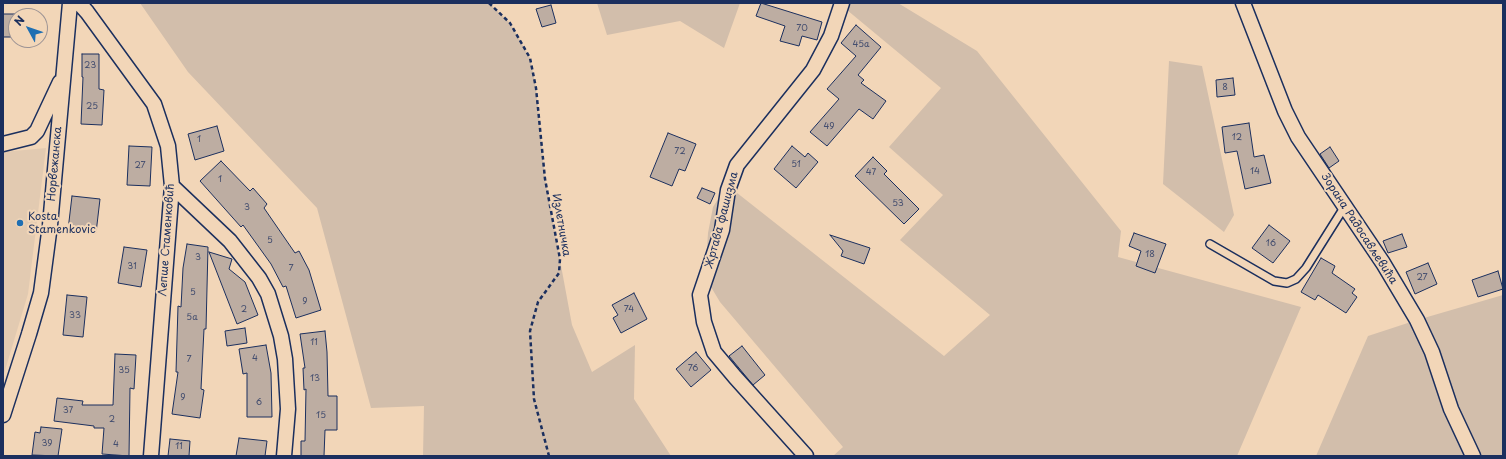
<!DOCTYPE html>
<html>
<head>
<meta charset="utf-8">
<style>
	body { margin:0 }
	#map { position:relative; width:1506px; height:459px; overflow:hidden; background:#f2d6b8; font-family:"Playpen Sans",sans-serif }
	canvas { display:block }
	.frame { position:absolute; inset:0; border:4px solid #1b2f5e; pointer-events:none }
	.north { position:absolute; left:8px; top:8px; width:40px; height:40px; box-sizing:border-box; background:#f2d6b8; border:1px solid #9c9394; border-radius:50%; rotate:310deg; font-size:11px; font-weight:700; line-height:16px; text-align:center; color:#1b2f5e }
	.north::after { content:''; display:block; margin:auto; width:14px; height:18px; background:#1f6fb2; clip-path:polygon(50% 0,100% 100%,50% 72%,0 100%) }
</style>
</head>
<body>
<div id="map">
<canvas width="1506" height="459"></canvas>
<div class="frame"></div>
<div class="north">N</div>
</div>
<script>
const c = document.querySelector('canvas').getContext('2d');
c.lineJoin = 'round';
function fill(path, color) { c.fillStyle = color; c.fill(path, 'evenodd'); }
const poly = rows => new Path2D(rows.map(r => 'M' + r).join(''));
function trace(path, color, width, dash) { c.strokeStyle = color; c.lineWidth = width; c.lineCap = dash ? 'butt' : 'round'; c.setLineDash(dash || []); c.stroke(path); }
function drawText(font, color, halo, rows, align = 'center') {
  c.font = font + ' "Playpen Sans",sans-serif'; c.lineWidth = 4; c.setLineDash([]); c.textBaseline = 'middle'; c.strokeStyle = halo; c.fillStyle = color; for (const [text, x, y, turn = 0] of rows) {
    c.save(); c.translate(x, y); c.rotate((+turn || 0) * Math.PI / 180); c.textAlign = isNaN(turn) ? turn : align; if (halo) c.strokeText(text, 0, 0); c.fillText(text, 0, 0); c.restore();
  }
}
fill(poly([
	[46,148,28,294,3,377,3,152]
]), '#e2cab1');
fill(poly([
	[140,3,489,3,510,23,530,58,536,88,545,179,572,325,592,372,635,345,634,399,671,456,423,456,424,406,371,408,317,208,188,72],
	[597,3,740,3,724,48,680,21,607,35],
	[848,3,898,3,977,51,1121,231,1118,257,1301,307,1237,456,833,456,843,447,720,302,705,277,708,233,713,207,727,185,944,356,990,315,900,240,943,195,889,147,941,88,847,10],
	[1169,61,1202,66,1234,215,1224,232,1163,184],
	[1503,295,1503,456,1316,456,1368,336,1417,320]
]), '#d2beab');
const building = poly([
	[761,3,822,22,817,40,802,36,799,46,780,41,785,26,756,16,761,3],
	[551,5,556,23,542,27,536,9,551,5],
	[3,14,15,14,14,37,3,37,3,14],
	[856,25,881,47,858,75,864,80,861,83,886,101,873,119,859,109,827,146,810,132,839,99,827,89,856,56,841,43,856,25],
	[82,54,99,54,99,89,104,90,102,125,81,124,83,77,82,77,82,54],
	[1233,78,1235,95,1217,97,1216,80,1233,78],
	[1249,123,1254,157,1264,155,1271,183,1245,189,1237,151,1225,153,1222,127,1249,123],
	[217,126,224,151,195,160,188,134,217,126],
	[668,133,696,144,685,171,679,169,672,186,650,177,668,133],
	[129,146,152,147,150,186,127,185,129,146],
	[792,146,805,157,808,153,818,162,796,188,774,169,792,146],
	[1330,147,1339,161,1329,168,1320,154,1330,147],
	[873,157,887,171,884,174,919,209,904,224,855,176,873,157],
	[221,161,250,191,253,188,267,204,264,208,295,253,299,251,309,270,321,310,296,318,286,286,283,287,271,264,243,225,241,227,200,181,221,161],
	[702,188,715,193,710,204,697,198,702,188],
	[72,196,100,199,96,233,68,230,72,196],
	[1269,225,1290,241,1273,263,1252,248,1269,225],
	[1134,233,1166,244,1155,273,1136,266,1141,251,1129,246,1134,233],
	[1402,234,1407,247,1388,253,1383,241,1402,234],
	[830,235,870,248,864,264,841,256,843,251,830,235],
	[187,244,208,247,206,329,204,329,201,389,204,390,200,418,172,414,178,372,176,372,178,306,181,307,183,268,187,244],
	[124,247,147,250,141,287,118,283,124,247],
	[209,252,232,259,229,269,245,282,258,315,237,324,209,252],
	[1321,258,1335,266,1332,273,1355,289,1352,293,1357,297,1346,313,1318,295,1315,300,1301,292,1321,258],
	[1428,263,1437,284,1415,294,1406,272,1428,263],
	[1498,271,1503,289,1478,297,1472,280,1498,271],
	[634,293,647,319,621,333,613,318,618,315,612,305,634,293],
	[67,295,87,297,83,337,63,335,67,295],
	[245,328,247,343,227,346,225,331,245,328],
	[325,331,327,352,328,396,337,396,337,430,325,430,324,456,301,456,301,441,305,441,306,389,304,390,303,368,305,368,300,334,325,331],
	[266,345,271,373,272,417,247,417,247,373,243,374,239,349,266,345],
	[742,346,765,375,753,385,729,356,742,346],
	[696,352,711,370,691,387,676,369,696,352],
	[115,354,136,355,134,389,130,388,129,456,102,454,104,428,94,428,94,426,54,421,57,398,83,401,82,405,113,405,115,354],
	[41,427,62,429,58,456,32,455,35,432,40,433,41,427],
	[239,438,267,441,265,456,236,456,239,438],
	[170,439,190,441,189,456,168,456,170,439]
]);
fill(building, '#bdada2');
trace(building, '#1b2f5e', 1);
const lane = poly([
	[1210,244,1274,281,1287,283,1296,279,1306,268,1345,206]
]);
const street = poly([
	[79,3,87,12,154,104,168,146,172,186,151,456],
	[1243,3,1285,111,1298,137,1383,263,1417,320,1432,352,1451,409,1473,456],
	[3,144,31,137,37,131,60,82],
	[172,186,230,241,259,278,268,294,281,336,285,359,288,409,284,456],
	[3,415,29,334,41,293,50,225,70,3],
	[806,456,735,377,714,352,704,322,700,295,722,230,728,190,737,165,813,70,831,36,842,3]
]);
trace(lane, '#1b2f5e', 10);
trace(street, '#1b2f5e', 17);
trace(poly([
	[489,3,510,23,530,58,536,88,545,179,560,259,559,273,538,302,530,331,534,399,549,456]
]), '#1b2f5e', 2.5, [4, 3]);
trace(lane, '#f2d6b8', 7);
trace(street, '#f2d6b8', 14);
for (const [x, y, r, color] of [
	[20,223,4,"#1f6fb2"]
]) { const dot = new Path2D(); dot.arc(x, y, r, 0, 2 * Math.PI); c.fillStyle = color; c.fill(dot); trace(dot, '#f2d6b8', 1.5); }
drawText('9px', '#444e6f', null, [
	["70",802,29],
	["45a",861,45],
	["23",90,66],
	["8",1225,88],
	["25",92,107],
	["49",829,127],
	["12",1237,138],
	["1",199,140],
	["72",680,152],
	["51",796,165],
	["27",140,166],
	["14",1255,172],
	["47",871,173],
	["1",220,180],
	["53",898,204],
	["3",247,208],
	["5",270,241],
	["16",1271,244],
	["18",1150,255],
	["3",198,258],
	["31",132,267],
	["7",291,269],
	["27",1422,278],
	["5",193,293],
	["9",305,302],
	["2",244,310],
	["74",629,310],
	["33",75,316],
	["5a",192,318],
	["11",314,343],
	["4",255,359],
	["7",189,360],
	["76",693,369],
	["35",124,371],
	["13",315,379],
	["9",183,398],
	["6",259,403],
	["37",68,411],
	["15",321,416],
	["2",112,420],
	["39",47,444],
	["4",116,445],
	["11",179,447]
]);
drawText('11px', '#1b2f5e', '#f2d6b8', [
	["Норвежанска",55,164,-85],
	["Жртава фашизма",722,220,-75],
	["Излетничка",561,225,80],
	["Зорана Радосављевића",1359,229,57],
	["Лепше Стаменковић",167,240,-86]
]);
drawText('11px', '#1b2f5e', '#f2d6b8', [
	["Kosta",28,217],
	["Stamenkovic",28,230]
], 'left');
</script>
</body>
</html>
